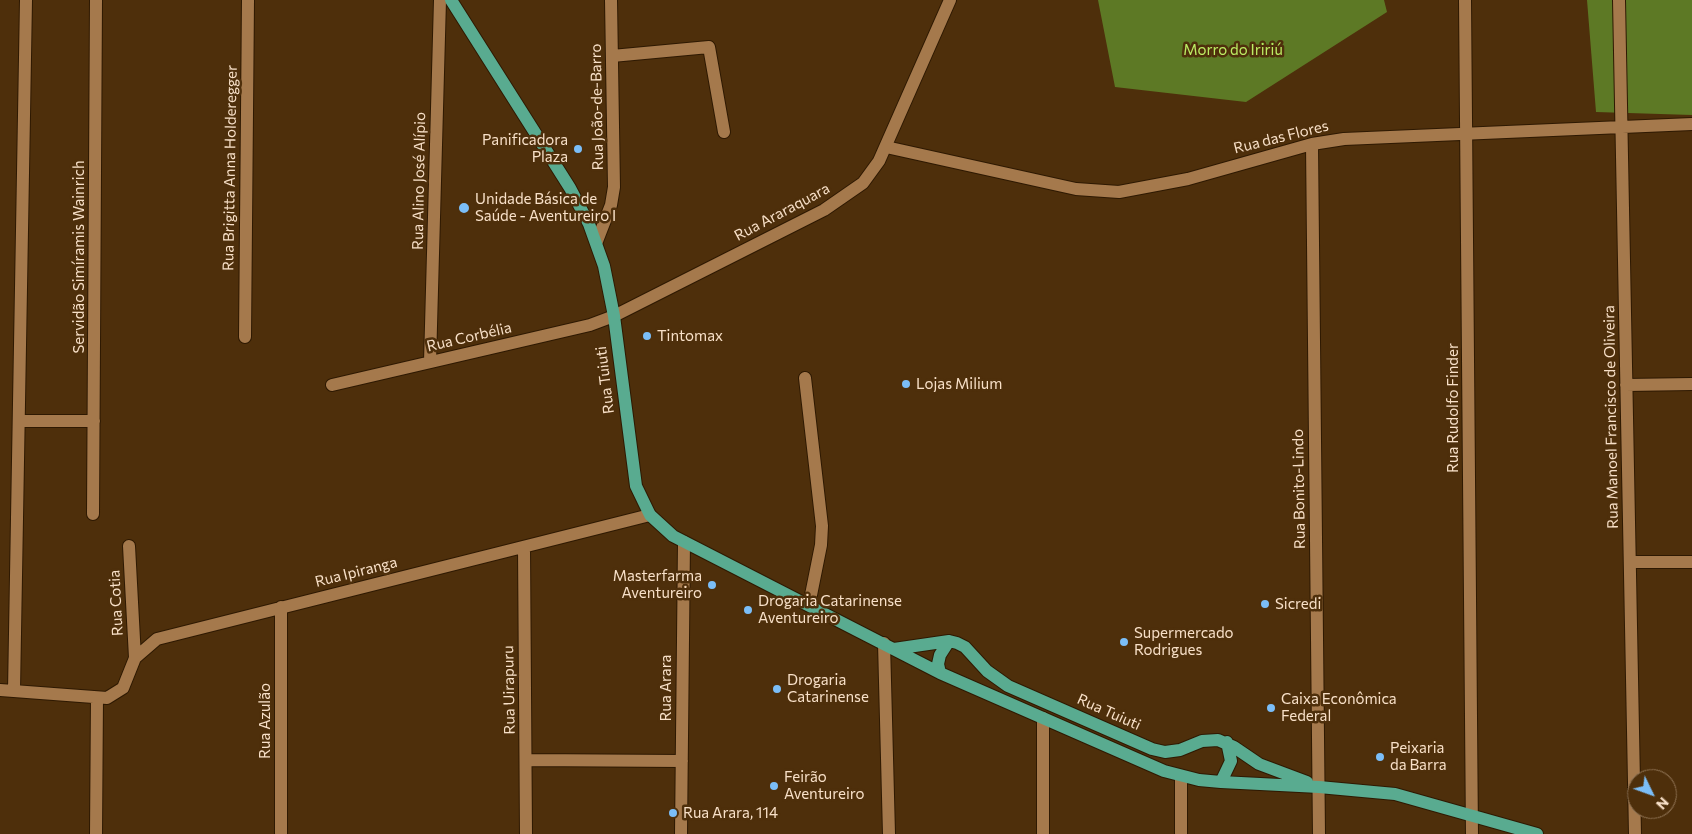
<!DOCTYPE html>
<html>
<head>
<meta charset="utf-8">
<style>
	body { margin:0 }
	#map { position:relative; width:1692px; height:834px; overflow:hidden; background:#4e2f0b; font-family:Commissioner,sans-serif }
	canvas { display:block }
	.north { position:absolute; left:1627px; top:769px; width:50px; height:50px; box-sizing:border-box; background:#4e2f0b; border:1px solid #927657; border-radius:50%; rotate:132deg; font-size:14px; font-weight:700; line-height:20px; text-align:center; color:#f8e0c8 }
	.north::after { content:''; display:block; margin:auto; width:18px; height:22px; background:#7bbef8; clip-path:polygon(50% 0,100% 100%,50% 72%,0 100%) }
</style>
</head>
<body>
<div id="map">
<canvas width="1692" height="834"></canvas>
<div class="north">N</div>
</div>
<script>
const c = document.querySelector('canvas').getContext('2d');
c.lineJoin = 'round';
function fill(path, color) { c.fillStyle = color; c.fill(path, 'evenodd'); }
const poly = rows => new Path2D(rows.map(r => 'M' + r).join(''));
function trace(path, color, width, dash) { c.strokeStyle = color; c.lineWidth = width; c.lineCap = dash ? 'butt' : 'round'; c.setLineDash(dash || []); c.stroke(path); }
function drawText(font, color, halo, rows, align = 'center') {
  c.font = font + ' Commissioner,sans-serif'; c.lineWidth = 5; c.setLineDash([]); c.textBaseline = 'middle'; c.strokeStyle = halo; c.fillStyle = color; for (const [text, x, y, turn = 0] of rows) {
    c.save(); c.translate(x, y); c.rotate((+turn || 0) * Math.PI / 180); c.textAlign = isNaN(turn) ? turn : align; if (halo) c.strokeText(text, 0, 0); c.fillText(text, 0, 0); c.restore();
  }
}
fill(poly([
	[1098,0,1384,0,1387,12,1246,102,1115,87],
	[1587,0,1692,0,1692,115,1596,112]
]), '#5d7925');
const minor = poly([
	[1465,0,1472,834],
	[1619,0,1635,834],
	[612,56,709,47,724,132],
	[1312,144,1319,834],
	[886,147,1076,189,1119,192,1188,179,1312,144,1344,139,1692,124],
	[597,241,611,205,614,187,611,0],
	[245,337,248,0],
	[430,362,440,0],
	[805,378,822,526,821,545,809,605],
	[332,385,590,325,614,316,824,210,863,183,879,161,950,0],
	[1626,385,1692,384],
	[19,421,94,421],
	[93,514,96,0],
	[129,546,135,658],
	[524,547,526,834],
	[1630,562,1692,562],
	[884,643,889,834],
	[0,690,107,698,123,688,135,658,157,639,650,515],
	[14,691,26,0],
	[526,760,682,761],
	[1181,776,1181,834],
	[96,834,97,698],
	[281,834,281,607],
	[681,834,684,542],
	[1043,834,1043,718]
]);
const major = poly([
	[451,0,570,188,589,224,604,266,614,316,636,486,650,515,673,536,940,673,1164,771,1199,780,1221,782,1319,787,1395,794,1537,834],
	[894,649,949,641,957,643,965,647,987,671,1008,686,1152,749,1165,752,1180,750,1202,741,1218,740,1234,747,1259,764,1307,782],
	[940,673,938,664,940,655,949,641],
	[1221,782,1231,761,1227,742]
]);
trace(minor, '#2e1902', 14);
trace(major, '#2e1902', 14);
trace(minor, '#a5794c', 12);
trace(major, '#59ab90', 12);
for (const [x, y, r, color] of [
	[578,149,5,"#7bbef8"],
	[464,208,6,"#7bbef8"],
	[647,336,5,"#7bbef8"],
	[906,384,5,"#7bbef8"],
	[712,585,5,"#7bbef8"],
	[1265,604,5,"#7bbef8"],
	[748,610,5,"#7bbef8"],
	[1124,642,5,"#7bbef8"],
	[777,689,5,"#7bbef8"],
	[1271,708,5,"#7bbef8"],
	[1380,757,5,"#7bbef8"],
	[774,786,5,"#7bbef8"],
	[673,813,5,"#7bbef8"]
]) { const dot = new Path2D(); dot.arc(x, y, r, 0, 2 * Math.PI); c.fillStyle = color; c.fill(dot); trace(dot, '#4e2f0b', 2); }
drawText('15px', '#bdee64', '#4e2f0b', [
	["Morro do Iririú",1233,50]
]);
drawText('15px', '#f8e0c8', '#4e2f0b', [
	["Rua João-de-Barro",597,107,-91],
	["Rua das Flores",1281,137,-14],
	["Rua Brigitta Anna Holderegger",230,168,-89],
	["Rua Alino José Alípio",419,181,-89],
	["Rua Araraquara",782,212,-28],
	["Servidão Simíramis Wainrich",79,257,-90],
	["Rua Corbélia",469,337,-13],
	["Rua Tuiuti",605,380,-97],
	["Rua Rudolfo Finder",1453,408,-90],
	["Rua Manoel Francisco de Oliveira",1611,417,-91],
	["Rua Bonito-Lindo",1299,489,-91],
	["Rua Ipiranga",356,572,-14],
	["Rua Cotia",116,603,-93],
	["Rua Arara",666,688,-90],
	["Rua Uirapuru",509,690,-91],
	["Rua Tuiuti",1109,712,24],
	["Rua Azulão",265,721,-90]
]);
drawText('15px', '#f8e0c8', '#4e2f0b', [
	["Panificadora",568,140,"right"],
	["Plaza",568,157,"right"],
	["Unidade Básica de",475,199],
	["Saúde - Aventureiro I",475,216],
	["Tintomax",657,336],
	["Lojas Milium",916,384],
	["Masterfarma",702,576,"right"],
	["Aventureiro",702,593,"right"],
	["Drogaria Catarinense",758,601],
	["Aventureiro",758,618],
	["Sicredi",1275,604],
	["Supermercado",1134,633],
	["Rodrigues",1134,650],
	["Drogaria",787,680],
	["Catarinense",787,697],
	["Caixa Econômica",1281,699],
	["Federal",1281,716],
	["Peixaria",1390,748],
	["da Barra",1390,765],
	["Feirão",784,777],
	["Aventureiro",784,794],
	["Rua Arara, 114",683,813]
], 'left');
</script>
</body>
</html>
